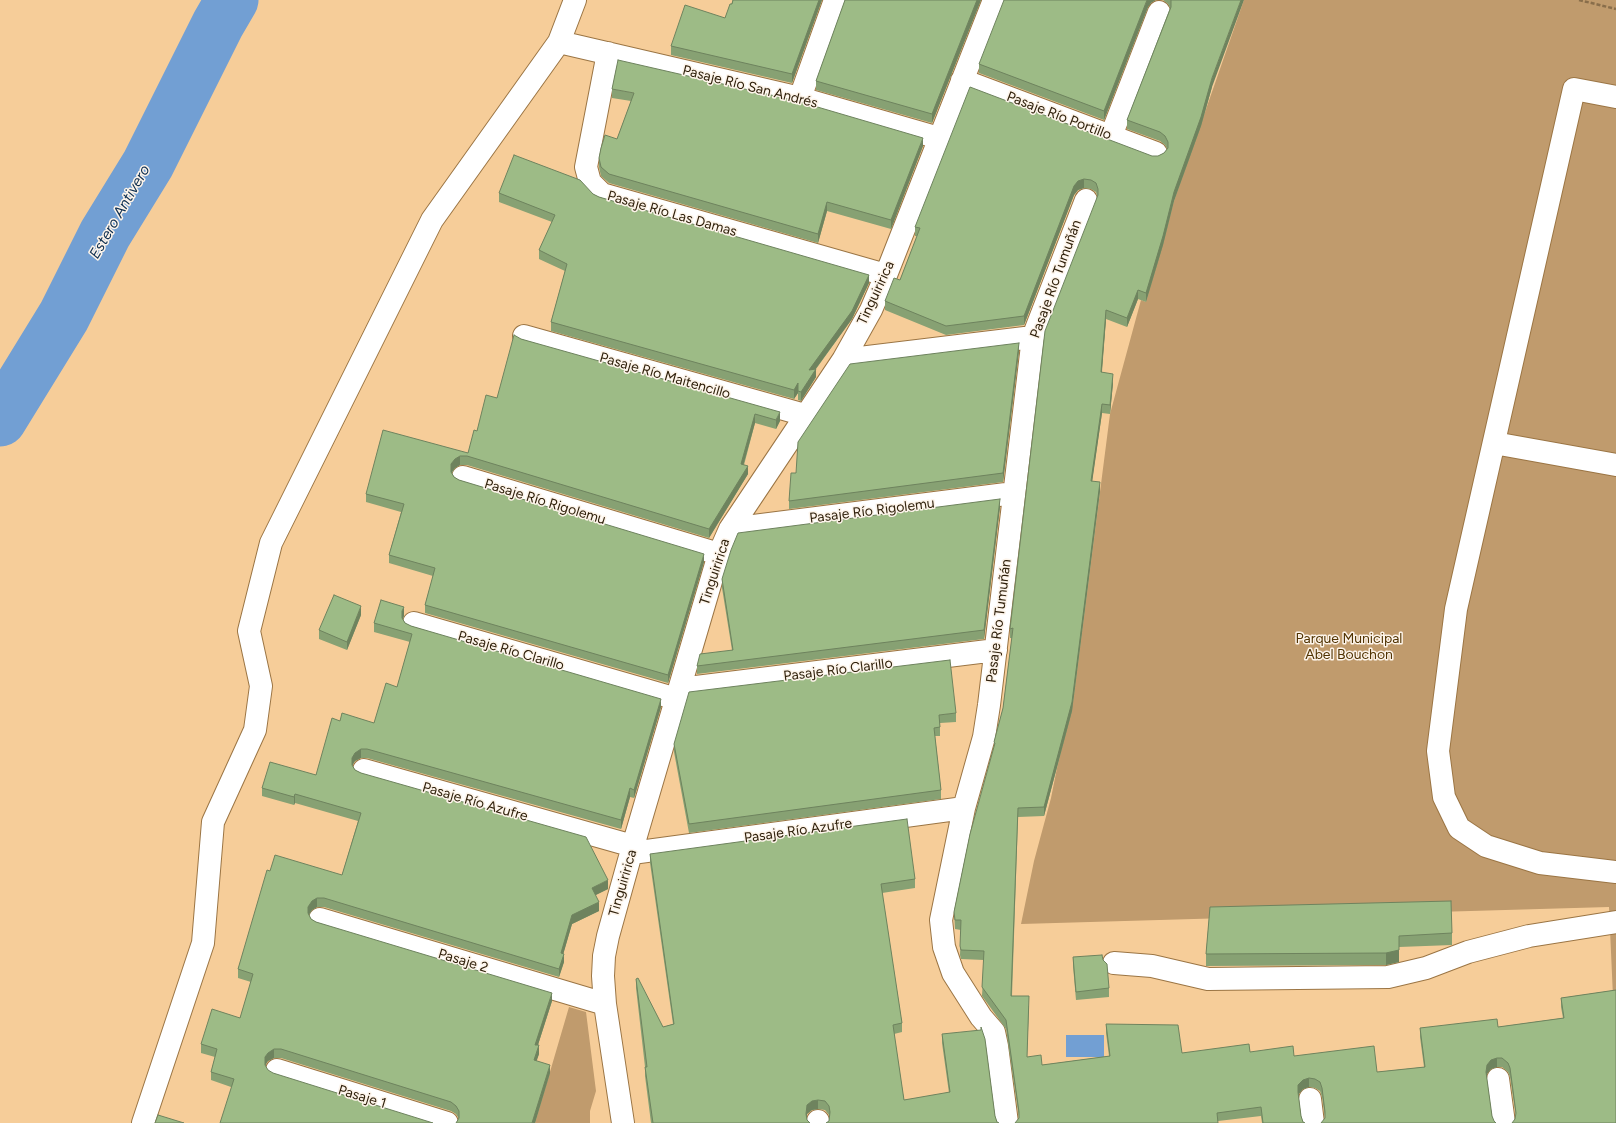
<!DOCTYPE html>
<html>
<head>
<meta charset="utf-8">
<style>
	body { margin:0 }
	canvas { display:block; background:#f6cd99 }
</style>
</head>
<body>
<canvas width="1616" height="1123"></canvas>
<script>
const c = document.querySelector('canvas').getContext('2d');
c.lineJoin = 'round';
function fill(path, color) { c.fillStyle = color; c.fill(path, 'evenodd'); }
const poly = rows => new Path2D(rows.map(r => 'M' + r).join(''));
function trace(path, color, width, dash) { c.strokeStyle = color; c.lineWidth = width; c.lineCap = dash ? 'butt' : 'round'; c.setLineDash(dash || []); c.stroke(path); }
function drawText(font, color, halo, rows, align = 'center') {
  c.font = font + ' Figtree,sans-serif'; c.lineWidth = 3; c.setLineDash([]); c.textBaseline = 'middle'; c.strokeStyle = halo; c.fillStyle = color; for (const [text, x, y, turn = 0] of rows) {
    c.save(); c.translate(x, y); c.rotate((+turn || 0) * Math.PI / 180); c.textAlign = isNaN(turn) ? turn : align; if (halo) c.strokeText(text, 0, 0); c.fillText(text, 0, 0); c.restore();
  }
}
fill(poly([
	[1244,0,1616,0,1616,996,1613,997,1609,907,1021,924,1034,861,1051,798,1057,768,1073,702,1110,414,1141,300,1146,302,1164,239,1174,201],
	[569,1007,586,1012,596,1091,590,1111,590,1123,535,1123]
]), '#c09b6d');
fill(poly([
	[1066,1035,1104,1035,1104,1057,1066,1057]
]), '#729fd3');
trace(poly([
	[0,420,64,316,105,234,148,164,218,24,232,0]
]), '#729fd3', 53);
const minor = poly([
	[559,42,800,98,939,138],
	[608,53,586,167,590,182,602,194,886,275],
	[962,80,1156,153],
	[1616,97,1574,89,1456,609,1438,751,1444,797,1459,828,1486,846,1540,863,1616,872],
	[800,98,835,0],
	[1111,136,1159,12],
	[524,336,805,415],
	[843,360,1033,337],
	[1494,443,1616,465],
	[463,477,719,554],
	[730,529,1014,493],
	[414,623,677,699],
	[680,689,996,650],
	[364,770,633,846],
	[632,853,964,808],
	[320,919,605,1004],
	[1114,963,1152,966,1208,979,1388,977,1426,968,1468,952,1529,936,1616,922],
	[277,1070,447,1123],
	[1498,1079,1504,1123],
	[1310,1099,1313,1123],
	[818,1121,818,1123],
	[143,1123,203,943,213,822,255,730,261,686,249,631,271,543,432,220,559,42,575,0],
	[623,1123,605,1004,603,976,604,956,608,936,633,846,719,554,730,529,843,360,871,310,886,275,994,0],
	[1007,1123,997,1046,994,1032,981,1017,953,973,944,947,941,920,964,808,984,737,989,705,1033,337,1086,200]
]);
trace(minor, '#9b7544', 24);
trace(poly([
	[1579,0,1616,9]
]), '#896e4b', 2.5, [4, 2]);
trace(minor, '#fff', 22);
fill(poly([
	[733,0,822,0,792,83,671,55,671,46,725,18],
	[845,0,981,0,932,123,816,90,816,81],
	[1160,0,1171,0,1212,87,1201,126,1174,201,1163,245,1146,302,1138,299,1127,327,1106,319,1102,372,1113,383,1110,414,1102,413,1092,481,1100,491,1072,711,1044,816,1018,817,1012,996,1029,1006,1027,1057,1042,1065,1109,1056,1106,1033,1106,1024,1182,1053,1250,1052,1294,1056,1377,1072,1424,1067,1420,1037,1420,1028,1498,1027,1563,1018,1561,1007,1561,998,1616,990,1515,1119,1516,1117,1510,1077,1508,1072,1502,1067,1497,1067,1491,1069,1487,1074,1325,1118,1322,1097,1320,1091,1315,1088,1309,1087,1303,1089,1298,1095,1298,1096,1301,1116,1303,1122,1305,1123,1262,1123,1261,1116,1218,1121,1019,1118,1006,1029,982,996,984,960,961,959,960,955,961,930,955,929,954,912,994,747,994,742,1003,708,1012,638,1010,638,1010,629,1097,196,1096,192,1091,189,1084,188,1078,190,1074,195,1024,325,946,335,885,310,885,301,900,280,917,236,915,236,915,227,1152,156,1158,156,1164,153,1167,149,1165,145,1160,141,1127,129,1127,120,1170,8,1168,4,1163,0],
	[1151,3,1148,7,1104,120,979,73,979,64],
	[612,89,923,146,891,229,827,211,818,243,609,183,601,176,599,167,599,158,617,139,631,101,612,98],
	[499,193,593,194,599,197,869,283,852,319,816,369,816,377,801,401,798,400,798,393,794,399,551,331,551,322,565,271,539,259,539,250,552,222,499,202],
	[521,339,780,421,776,429,755,423,744,465,748,474,709,538,467,465,460,465,455,468,452,473,454,477,459,480,704,562,668,683,425,613,425,605,433,576,389,563,389,555,401,512,366,502,366,494,468,453,477,431,497,398],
	[1019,351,1003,482,789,509,789,501,796,473],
	[1000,507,984,639,697,674,697,666,732,650,722,588,722,579],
	[361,615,347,650,319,639,319,630],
	[404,616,403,619,405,623,411,626,661,707,634,798,630,797,621,829,367,758,361,758,355,761,352,766,355,770,361,773,608,889,595,895,599,911,572,924,563,954,564,962,559,977,324,907,317,907,312,910,309,915,311,919,316,922,552,1001,538,1045,539,1054,536,1061,550,1073,535,1123,456,1123,459,1119,456,1114,451,1111,281,1058,274,1058,268,1061,231,1087,211,1080,211,1072,215,1057,201,1053,201,1044,240,1018,251,982,238,978,238,969,270,871,342,875,358,821,295,803,294,805,262,796,262,788,316,775,340,721,374,723,397,687,410,642,374,632,374,623],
	[956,713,956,722,940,723,940,736,935,736,941,790,941,799,689,833,674,752,674,744],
	[650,854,915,879,915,888,882,893,902,1023,902,1032,894,1034,904,1100,949,1093,942,1043,942,1034,995,1116,997,1122,829,1121,829,1115,825,1110,818,1109,812,1110,807,1114,807,1120,810,1123,651,1123,645,1076,645,1067,636,988,636,979,663,1027,673,1024,650,863],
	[1210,907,1452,933,1452,945,1399,947,1399,962,1386,965,1206,966,1206,954],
	[1073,957,1109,988,1109,997,1076,1000,1073,966]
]), '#87a173');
fill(poly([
	[819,0,822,0,792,83,792,74],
	[977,0,981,0,932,123,932,114],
	[1147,0,1156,0,1151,3,1148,7,1104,120,1104,111],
	[1241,0,1244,0,1212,87,1201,126,1174,201,1163,245,1146,302,1146,293,1174,192,1212,78],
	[923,138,923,146,891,229,891,220],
	[1084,179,1084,188,1078,190,1074,195,1024,325,1024,316,1074,186,1078,181],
	[827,202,827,211,818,243,818,234],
	[869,275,869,283,852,319,809,378,809,370],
	[1138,290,1138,299,1127,327,1127,318],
	[1106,310,1106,319,1101,381,1101,372],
	[1019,343,1019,351,1003,482,1003,473],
	[816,369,816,377,801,401,801,392],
	[1113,374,1113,383,1110,414,1110,405],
	[798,383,798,393,794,399,794,390],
	[1102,404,1102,413,1091,490,1091,481],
	[780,412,780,421,776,429,776,420],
	[755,414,755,423,741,473,741,464],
	[460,456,460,465,455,468,451,473,451,464,455,459],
	[748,466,748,474,709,538,709,529],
	[1100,482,1100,491,1072,711,1044,816,1044,807],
	[1000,499,1000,507,984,639,984,630],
	[704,554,704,562,668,683,668,675],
	[361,606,361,615,347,650,347,642],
	[404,607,404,616,402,620,402,611],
	[661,699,661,707,634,798,634,790],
	[361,749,361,758,355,761,352,766,352,758,355,753],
	[630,788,630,797,621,829,621,820],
	[295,794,295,803,294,805,294,797],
	[608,880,608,889,592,897,592,888],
	[317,898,317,907,312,910,308,916,308,907,312,901],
	[599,902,599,911,572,924,561,962,561,953,572,915],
	[1399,950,1399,962,1386,965,1386,953],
	[564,954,564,962,559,977,559,969],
	[552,993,552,1001,535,1054,535,1045],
	[539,1045,539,1054,534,1069,534,1060],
	[274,1049,274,1058,268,1061,265,1066,265,1057,268,1053],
	[1497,1058,1497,1067,1491,1069,1487,1074,1486,1081,1486,1072,1487,1065,1491,1060],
	[550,1065,550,1073,535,1123,532,1123],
	[1309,1078,1309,1087,1303,1089,1298,1095,1298,1101,1298,1085,1303,1080],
	[818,1100,818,1109,812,1110,807,1114,806,1123,806,1114,807,1105,812,1101]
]), '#6e835e');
const building = poly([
	[733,0,819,0,792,74,671,46,685,5,725,18,730,4,732,4,733,0],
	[845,0,977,0,932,114,816,81,845,0],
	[1004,0,1147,0,1104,111,979,64,1004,0],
	[1171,0,1241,0,1212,78,1201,117,1174,192,1163,236,1146,293,1138,290,1127,318,1106,310,1101,372,1113,374,1110,405,1102,404,1091,481,1100,482,1072,702,1044,807,1018,808,1011,996,1029,996,1027,1057,1041,1055,1042,1065,1110,1056,1106,1024,1178,1025,1182,1053,1249,1044,1250,1052,1293,1046,1294,1056,1374,1046,1377,1072,1425,1067,1420,1028,1497,1019,1498,1027,1564,1018,1561,998,1616,990,1616,1123,1512,1123,1515,1119,1516,1113,1510,1068,1508,1063,1502,1058,1497,1058,1491,1060,1487,1065,1486,1072,1492,1116,1494,1121,1496,1123,1321,1123,1325,1118,1325,1112,1322,1088,1320,1082,1315,1079,1309,1078,1303,1080,1298,1085,1298,1092,1301,1116,1303,1122,1305,1123,1263,1123,1261,1107,1217,1113,1218,1123,1015,1123,1019,1118,1019,1112,1006,1020,982,987,984,951,961,950,960,946,961,920,955,920,954,912,970,834,995,743,994,742,1003,708,1013,628,1010,629,1045,331,1098,195,1098,189,1096,183,1091,180,1084,179,1078,181,1074,186,1024,316,946,326,885,301,894,278,900,280,920,228,915,227,970,87,1152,156,1158,156,1164,153,1168,148,1168,142,1165,136,1160,132,1127,120,1171,7,1171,0],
	[618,60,797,101,923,138,891,220,827,202,818,234,609,174,601,167,599,158,601,148,605,135,617,139,634,93,612,89,618,60],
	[514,155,580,180,593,194,599,197,869,275,852,311,809,370,816,369,801,392,798,391,798,383,794,390,551,322,567,264,539,250,555,215,499,193,514,155],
	[514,335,521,339,780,412,776,420,755,414,741,464,748,466,709,529,467,456,460,456,455,459,451,464,451,472,454,477,459,480,704,554,668,675,425,605,435,568,389,555,404,504,366,494,383,430,468,453,474,430,477,431,486,395,497,398,514,335],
	[1019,343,1003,473,789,501,791,473,796,473,798,442,850,364,1019,343],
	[1000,499,984,630,697,666,700,654,733,650,722,579,731,550,738,533,1000,499],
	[334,595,361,606,347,642,319,630,334,595],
	[381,600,404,607,402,611,402,618,405,623,411,626,661,699,634,790,630,788,621,820,367,749,361,749,355,753,352,758,352,765,355,770,361,773,586,837,608,880,592,888,599,902,572,915,561,953,564,954,559,969,324,898,317,898,312,901,308,907,308,913,311,919,316,922,552,993,535,1045,539,1045,534,1060,550,1065,532,1123,456,1123,459,1118,459,1111,456,1106,451,1102,281,1049,274,1049,268,1053,265,1057,265,1065,268,1070,273,1073,433,1123,220,1123,234,1079,211,1072,217,1049,201,1044,212,1009,240,1018,253,974,238,969,267,870,270,871,275,855,342,875,361,813,295,794,294,797,262,788,270,762,316,775,332,718,340,721,342,713,374,723,386,683,397,687,412,634,374,623,381,600],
	[950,660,956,713,939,715,940,727,934,728,941,790,689,824,674,744,689,692,950,660],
	[907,819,915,879,881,884,902,1023,893,1025,904,1100,950,1092,942,1034,981,1030,981,1027,985,1039,995,1116,997,1122,999,1123,826,1123,829,1121,830,1112,829,1106,825,1101,818,1100,812,1101,807,1105,806,1114,807,1120,810,1123,653,1123,645,1067,647,1067,636,979,638,978,663,1027,674,1024,650,854,907,819],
	[1451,901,1452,933,1399,936,1399,950,1386,953,1206,954,1210,907,1451,901],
	[1102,955,1103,960,1107,964,1109,988,1076,992,1073,957,1102,955],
	[158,1115,184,1123,155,1123,158,1115]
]);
fill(building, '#9dbb86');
trace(building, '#6e835e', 1);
drawText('14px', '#2f200b', '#fdf4ea', [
	["Pasaje Río San Andrés",750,87,14],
	["Pasaje Río Portillo",1059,116,21],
	["Pasaje Río Las Damas",672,214,16],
	["Pasaje Río Tumuñán",1056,279,-70],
	["Tinguiririca",876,293,-65],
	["Pasaje Río Maitencillo",665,376,16],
	["Pasaje Río Rigolemu",545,502,17],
	["Pasaje Río Rigolemu",872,511,-7],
	["Tinguiririca",715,572,-72],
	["Pasaje Río Tumuñán",999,621,-83],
	["Pasaje Río Clarillo",511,651,16],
	["Pasaje Río Clarillo",838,670,-7],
	["Pasaje Río Azufre",475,802,16],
	["Pasaje Río Azufre",798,831,-8],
	["Tinguiririca",623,883,-74],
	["Pasaje 2",463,961,17],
	["Pasaje 1",362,1097,17]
]);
drawText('14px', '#513302', '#fdf4ea', [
	["Parque Municipal",1349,639],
	["Abel Bouchon",1349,655]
]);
drawText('italic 15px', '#0d2e50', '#fdf4ea', [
	["Estero Antivero",120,212,-60]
]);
</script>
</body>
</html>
